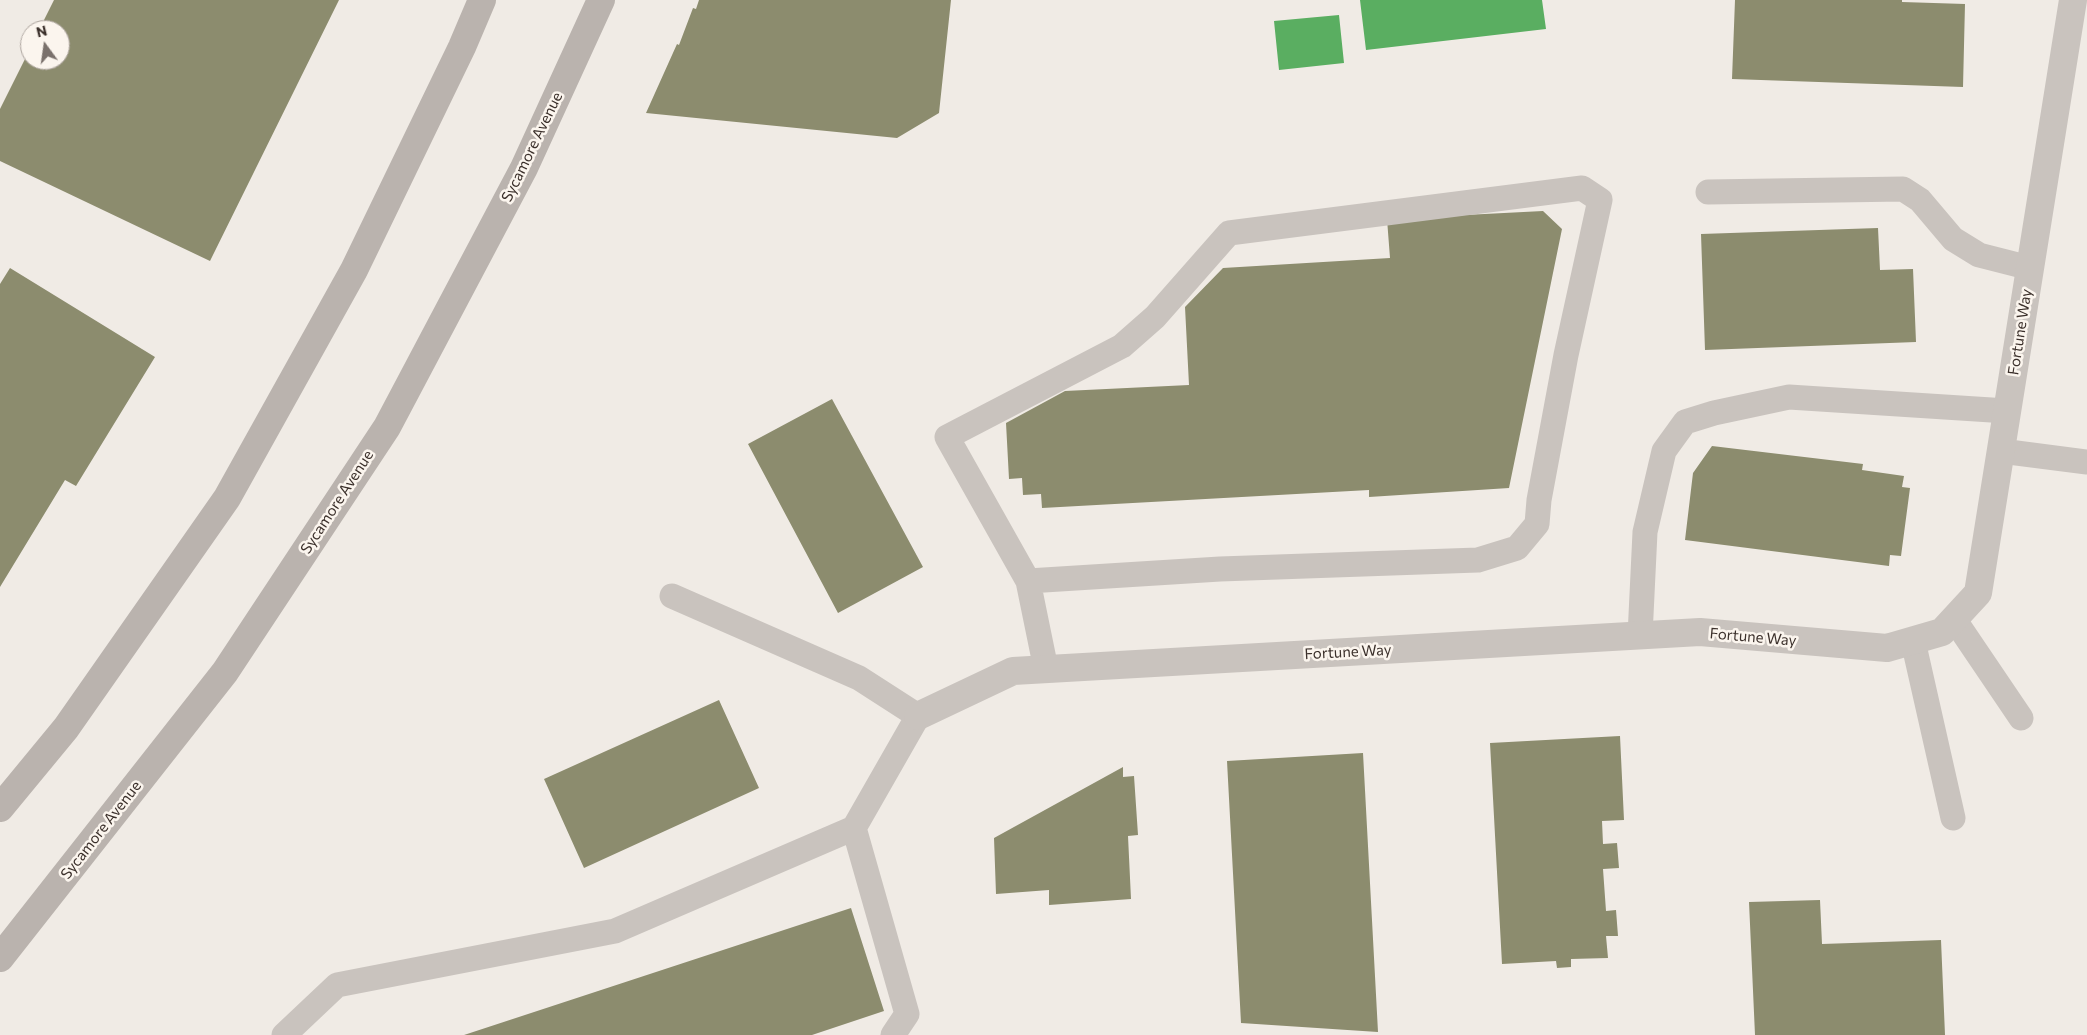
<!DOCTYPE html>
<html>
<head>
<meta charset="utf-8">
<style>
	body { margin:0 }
	#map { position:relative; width:2087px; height:1035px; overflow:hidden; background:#f0ebe5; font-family:Commissioner,sans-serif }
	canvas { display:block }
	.north { position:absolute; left:20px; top:20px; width:50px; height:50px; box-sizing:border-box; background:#fbf5ee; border:1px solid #aea6a0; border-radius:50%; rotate:346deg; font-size:14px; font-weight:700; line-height:20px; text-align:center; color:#3b302b }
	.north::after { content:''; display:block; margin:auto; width:18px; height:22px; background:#7a716c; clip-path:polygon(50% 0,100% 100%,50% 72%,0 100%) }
</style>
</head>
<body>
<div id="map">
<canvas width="2087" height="1035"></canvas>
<div class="north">N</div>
</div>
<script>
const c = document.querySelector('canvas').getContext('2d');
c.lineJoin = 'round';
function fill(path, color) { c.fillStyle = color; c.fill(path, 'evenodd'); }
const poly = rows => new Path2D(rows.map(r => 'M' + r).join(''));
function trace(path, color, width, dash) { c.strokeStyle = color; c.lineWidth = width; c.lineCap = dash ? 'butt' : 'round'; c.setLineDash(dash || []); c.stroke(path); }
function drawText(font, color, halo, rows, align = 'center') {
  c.font = font + ' Commissioner,sans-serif'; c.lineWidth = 5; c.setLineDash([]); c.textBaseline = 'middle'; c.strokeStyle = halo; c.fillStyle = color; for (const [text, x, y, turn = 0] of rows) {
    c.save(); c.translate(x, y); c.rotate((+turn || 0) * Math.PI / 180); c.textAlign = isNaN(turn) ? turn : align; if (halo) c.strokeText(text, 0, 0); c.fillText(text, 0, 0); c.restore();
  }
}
fill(poly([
	[1360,0,1542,0,1546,29,1366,50],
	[1339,15,1344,63,1279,70,1274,21]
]), '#5aae61');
fill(poly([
	[54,0,339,0,210,261,0,161,0,109,30,49,30,60,60,60,60,30,39,30],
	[699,0,951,0,939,113,897,138,646,113,677,44,679,45,693,8,696,9],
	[1735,0,1902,0,1902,2,1965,4,1963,87,1732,79],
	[1543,211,1562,229,1509,488,1369,497,1369,490,1042,508,1041,494,1023,495,1022,478,1009,479,1006,423,1065,391,1189,385,1185,307,1223,268,1390,258,1387,219],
	[1878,228,1880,270,1913,269,1916,342,1705,350,1701,234],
	[10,268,155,357,76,486,65,480,0,587,0,284],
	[832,399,923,567,838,613,748,444],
	[1712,446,1863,464,1862,470,1904,476,1902,487,1910,488,1901,556,1890,555,1889,566,1685,540,1693,473],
	[719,700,759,788,584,868,544,779],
	[1620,736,1624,820,1602,821,1603,844,1617,843,1619,868,1603,869,1606,911,1616,910,1618,936,1606,936,1608,958,1571,959,1571,967,1557,968,1556,961,1502,964,1490,743],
	[1363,753,1378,1032,1241,1023,1227,761],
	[1123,767,1123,777,1134,776,1138,835,1128,836,1131,899,1049,905,1049,890,996,894,994,838],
	[1820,900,1822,944,1941,940,1945,1035,1755,1035,1749,902],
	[851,908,884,1011,812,1035,464,1035]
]), '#8c8c6e');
trace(poly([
	[1708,192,1903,189,1920,200,1953,239,1979,255,2030,268],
	[2001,451,2087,462],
	[1028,581,1220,569,1478,560,1517,548,1537,524,1539,500,1566,355,1600,200,1582,188,1229,233,1155,317,1122,346,947,437,1028,581,1046,669],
	[1954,619,2021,718],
	[1640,636,1645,532,1664,451,1685,422,1714,413,1789,397,2007,411],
	[1913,641,1953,818],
	[854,828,907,1014,893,1035],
	[284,1035,337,985,615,931,854,828,918,716,859,678,672,596]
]), '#c9c3be', 25);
trace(poly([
	[918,716,1013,671,1700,632,1887,648,1942,632,1978,593,2073,0]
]), '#c9c3be', 28);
trace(poly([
	[0,808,66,728,227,498,354,270,462,47,482,0],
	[0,958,225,672,387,427,524,168,601,0]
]), '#bab3ae', 28);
drawText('15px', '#3b302b', '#fbf5ee', [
	["Sycamore Avenue",532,147,-64],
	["Fortune Way",2020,332,-81],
	["Sycamore Avenue",337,502,-57],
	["Fortune Way",1753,637,5],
	["Fortune Way",1348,652,-3],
	["Sycamore Avenue",101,830,-52]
]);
</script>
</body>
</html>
